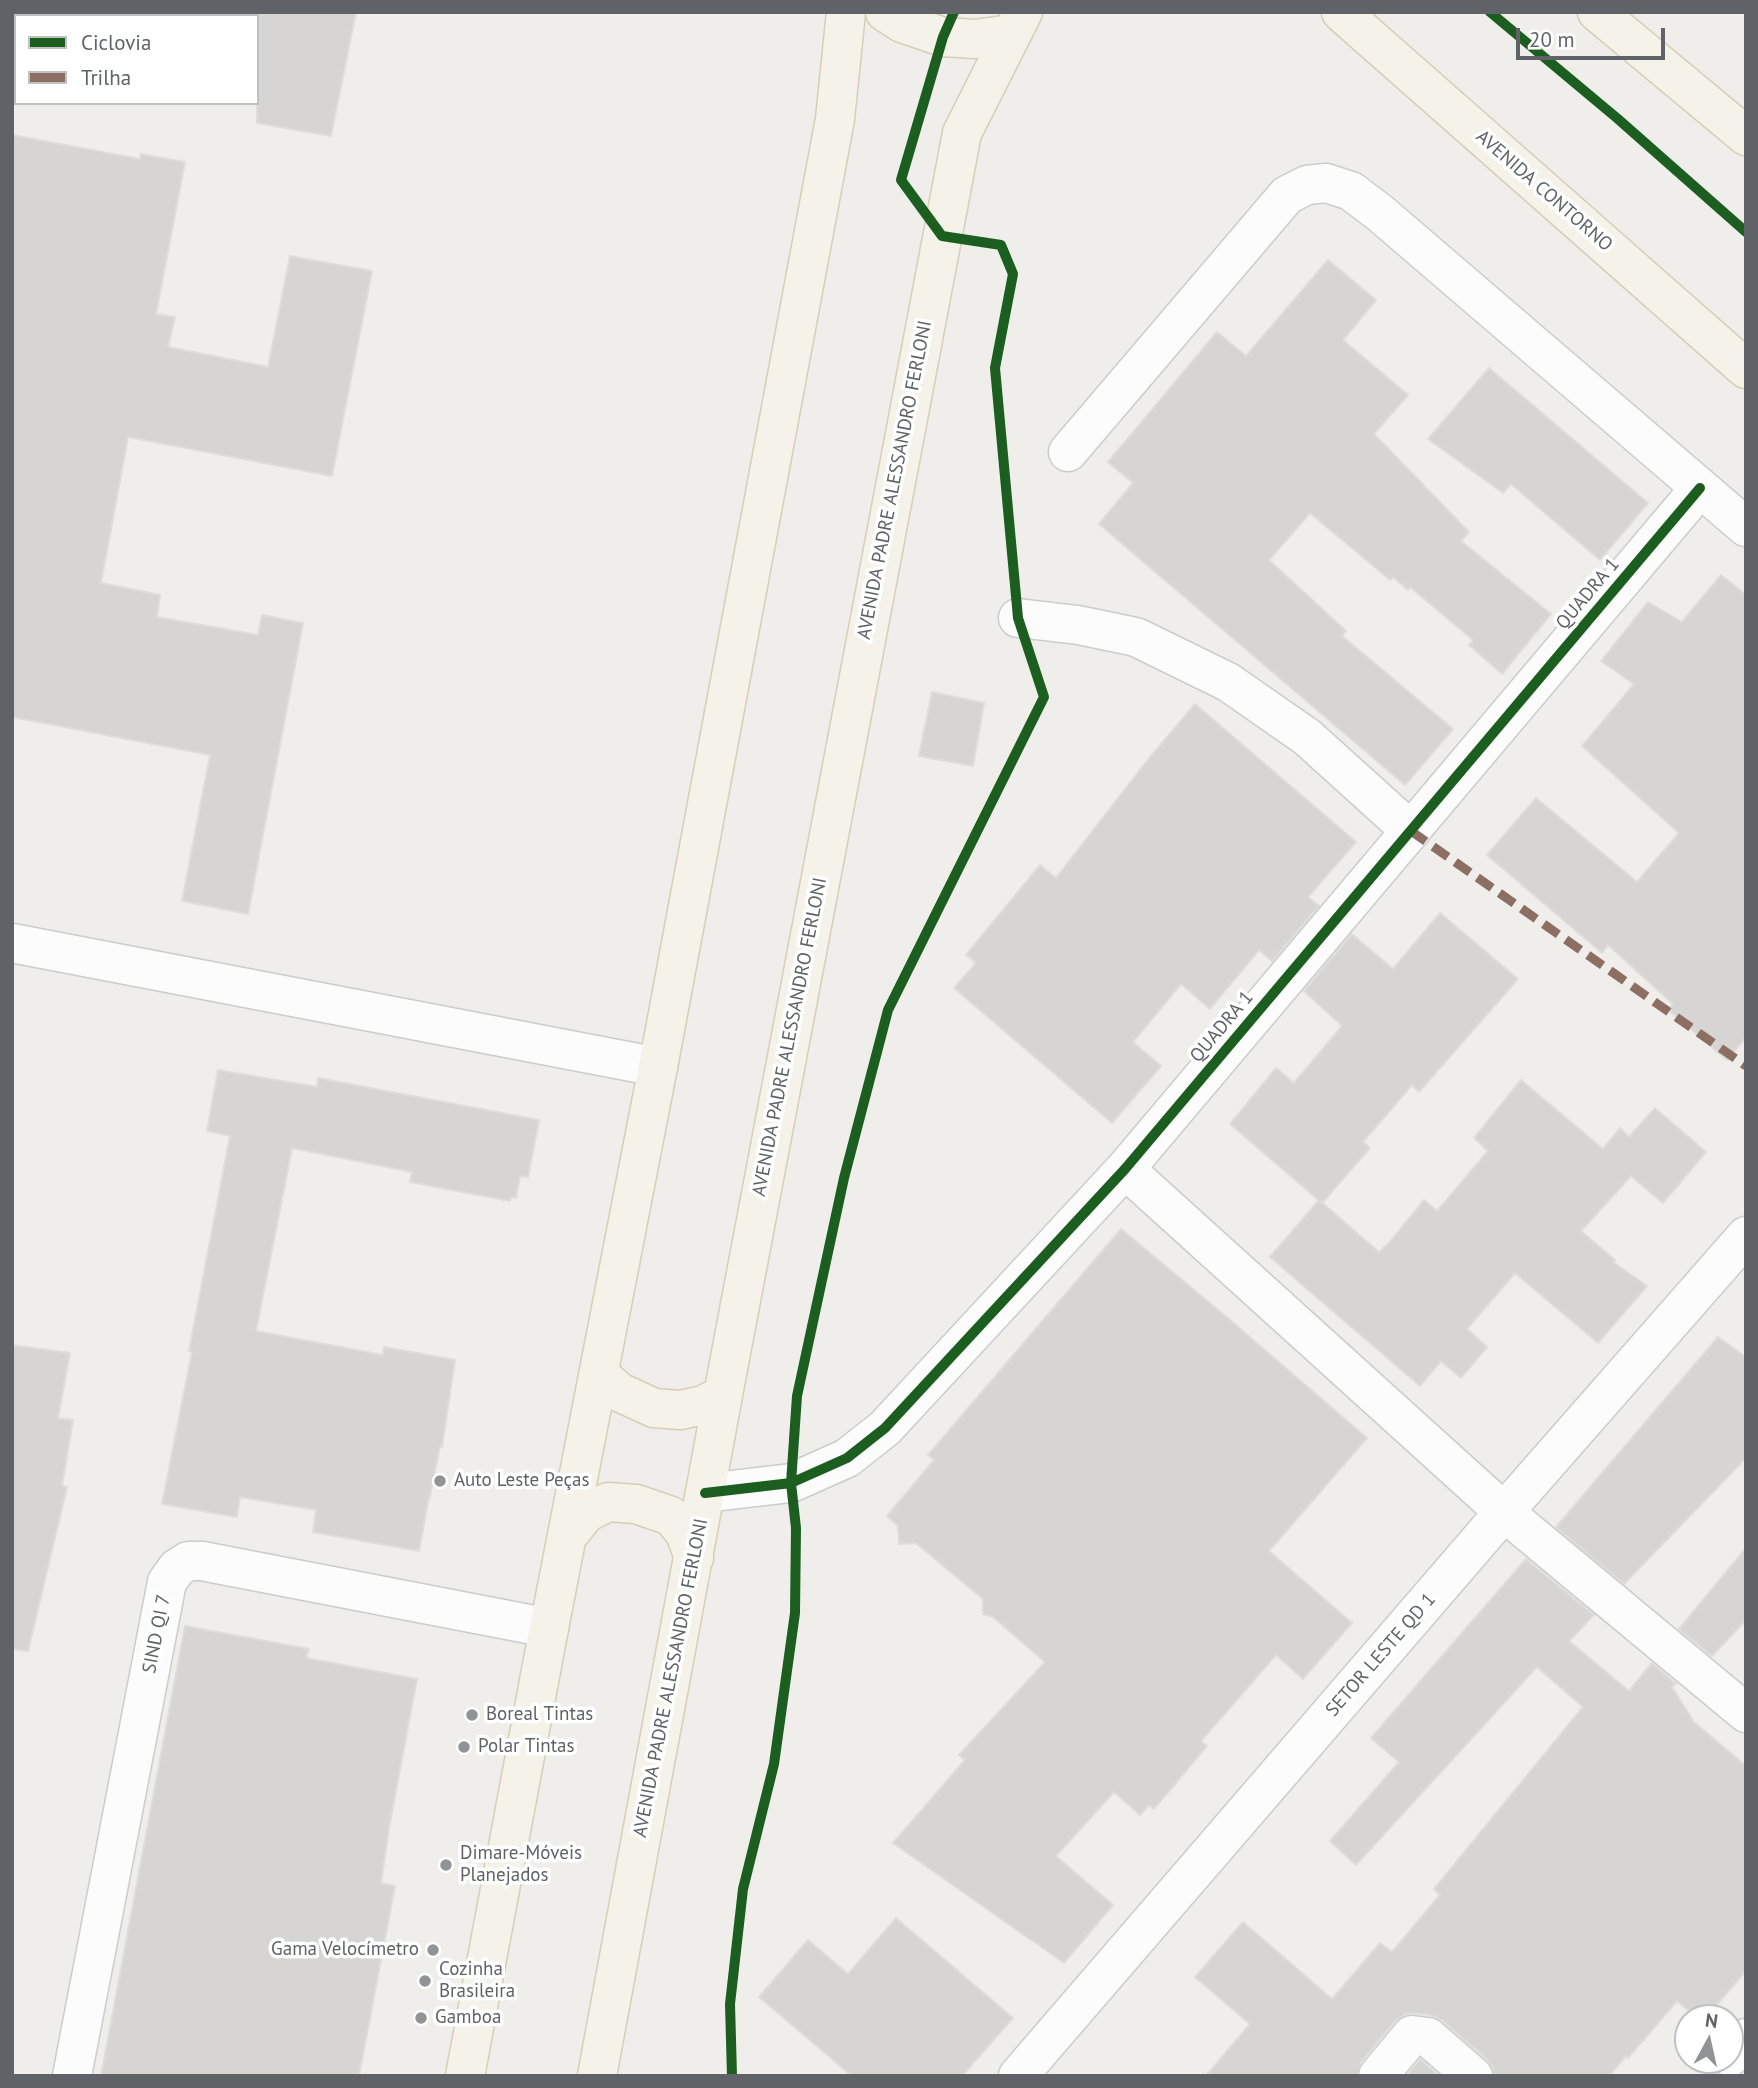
<!DOCTYPE html>
<html>
<head>
<meta charset="utf-8">
<style>
	body { margin:0 }
	#map { position:relative; width:1758px; height:2088px; overflow:hidden; background:#efeeea; font-family:"PT Sans",sans-serif }
	canvas { display:block }
	.frame { position:absolute; inset:0; border:14px solid #5f6368; pointer-events:none }
	.legend { position:absolute; left:14px; top:14px; width:245px; height:91px; box-sizing:border-box; background:#fff; border:2px solid #bfc1c3; margin:0; padding:9px 12px; list-style:none; font-size:21px; color:#5f6368 }
	.legend li { display:flex; align-items:center; gap:14px; height:35px }
	.legend b { width:35px; border:2px solid #bfc1c3 }
	.north { position:absolute; left:1674px; top:2004px; width:70px; height:70px; box-sizing:border-box; background:#fff; border:2px solid #bfc1c3; border-radius:50%; rotate:8deg; font-size:19px; font-weight:700; line-height:28px; text-align:center; color:#5f6368 }
	.north::after { content:''; display:block; margin:auto; width:24px; height:32px; background:#919496; clip-path:polygon(50% 0,100% 100%,50% 72%,0 100%) }
	.scale { position:absolute; left:1516px; top:28px; width:149px; height:32px; box-sizing:border-box; border:4px solid #5f6368; border-top:0; padding-left:9px; font-size:21px; line-height:24px; white-space:nowrap; color:#5f6368; -webkit-text-stroke:5px #fff; paint-order:stroke }
</style>
</head>
<body>
<div id="map">
<canvas width="1758" height="2088"></canvas>
<div class="frame"></div>
<ul class="legend">
<li><b style="height:9px;background:#1b5e20"></b>Ciclovia</li>
<li><b style="height:9px;background:#8d6e63"></b>Trilha</li>
</ul>
<div class="north">N</div>
<div class="scale">20 m</div>
</div>
<script>
const c = document.querySelector('canvas').getContext('2d');
c.lineJoin = 'round';
function fill(path, color) { c.fillStyle = color; c.fill(path, 'evenodd'); }
const poly = rows => new Path2D(rows.map(r => 'M' + r).join(''));
function trace(path, color, width, dash) { c.strokeStyle = color; c.lineWidth = width; c.lineCap = dash ? 'butt' : 'round'; c.setLineDash(dash || []); c.stroke(path); }
function drawText(font, color, halo, rows, align = 'center') {
  c.font = font + ' "PT Sans",sans-serif'; c.lineWidth = 7; c.setLineDash([]); c.textBaseline = 'middle'; c.strokeStyle = halo; c.fillStyle = color; for (const [text, x, y, turn = 0] of rows) {
    c.save(); c.translate(x, y); c.rotate((+turn || 0) * Math.PI / 180); c.textAlign = isNaN(turn) ? turn : align; if (halo) c.strokeText(text, 0, 0); c.fillText(text, 0, 0); c.restore();
  }
}
const building = poly([
	[257,12,356,12,331,136,257,123,257,12],
	[12,135,140,159,141,154,185,162,156,314,175,317,168,347,268,367,290,256,372,271,332,476,128,437,101,583,160,595,157,617,258,635,262,615,303,623,248,914,182,901,210,755,12,717,12,135],
	[1328,260,1376,300,1343,340,1408,395,1374,434,1469,532,1461,541,1551,614,1502,674,1469,645,1473,640,1410,587,1408,590,1393,577,1390,580,1310,513,1269,560,1346,631,1342,636,1453,729,1405,785,1099,524,1133,483,1108,462,1217,332,1246,356,1328,260],
	[1489,368,1648,503,1600,560,1511,484,1503,493,1428,439,1489,368],
	[1721,575,1746,595,1746,1037,1727,1060,1668,1010,1673,1004,1608,945,1602,953,1487,855,1536,798,1637,882,1679,833,1582,746,1634,684,1601,661,1648,602,1682,622,1721,575],
	[932,692,984,703,973,766,919,756,932,692],
	[1195,704,1356,842,1308,897,1319,906,1272,961,1259,950,1210,1009,1181,984,1133,1042,1161,1066,1112,1123,954,988,976,963,966,955,1040,865,1056,878,1146,762,1195,704],
	[1440,913,1518,979,1419,1092,1412,1085,1363,1142,1370,1148,1322,1203,1230,1124,1276,1068,1294,1083,1342,1026,1304,991,1352,934,1393,969,1440,913],
	[218,1070,317,1087,318,1078,539,1120,528,1177,520,1176,516,1198,511,1197,510,1201,410,1182,412,1172,292,1148,256,1331,383,1355,384,1347,455,1360,442,1447,440,1446,430,1497,429,1496,419,1551,313,1532,316,1510,240,1497,237,1517,162,1504,192,1352,189,1351,230,1136,207,1131,218,1070],
	[1521,1080,1603,1149,1620,1128,1629,1137,1655,1108,1706,1152,1663,1203,1631,1176,1581,1231,1615,1260,1613,1262,1647,1286,1598,1343,1515,1273,1467,1329,1487,1347,1461,1378,1441,1361,1420,1386,1270,1257,1319,1200,1379,1252,1389,1243,1424,1200,1437,1211,1488,1151,1474,1138,1521,1080],
	[1121,1229,1230,1320,1367,1438,1269,1551,1352,1623,1303,1679,1276,1655,1201,1741,1207,1746,1154,1809,1149,1805,1140,1815,1114,1792,1056,1856,1113,1905,1064,1963,893,1843,965,1760,959,1755,1045,1662,993,1617,983,1614,983,1599,916,1543,899,1544,898,1526,887,1516,934,1460,928,1455,1121,1229],
	[1718,1337,1746,1357,1746,1458,1624,1584,1556,1527,1718,1337],
	[12,1345,70,1353,58,1418,73,1420,62,1486,67,1487,28,1651,12,1649,12,1345],
	[1746,1548,1746,1620,1712,1656,1679,1629,1746,1548],
	[1526,1559,1594,1615,1569,1641,1629,1691,1652,1663,1676,1684,1672,1687,1694,1722,1746,1766,1746,1971,1705,2018,1697,2018,1677,2001,1628,2058,1626,2056,1609,2076,1494,2076,1493,2068,1487,2059,1442,2020,1431,2015,1415,2013,1405,2014,1395,2021,1361,2062,1357,2076,1206,2076,1250,2024,1195,1977,1243,1922,1332,1999,1380,1943,1392,1952,1440,1895,1434,1889,1583,1707,1537,1667,1356,1865,1330,1841,1399,1762,1371,1738,1526,1559],
	[185,1626,309,1649,306,1658,417,1679,389,1828,381,1883,395,1886,359,2076,101,2076,185,1626],
	[896,1918,1013,2018,962,2076,852,2076,759,1997,808,1940,848,1974,896,1918],
	[1420,2059,1439,2076,1407,2076,1420,2059]
]);
fill(building, '#d6d5d3');
trace(building, '#deddd9', 2);
const minor = poly([
	[1068,452,1287,195,1307,185,1326,183,1351,191,1380,213,1746,527],
	[1018,618,1078,625,1136,637,1228,682,1307,737,1411,831],
	[12,943,658,1067],
	[1125,1169,1504,1512,1746,1713],
	[705,1493,791,1483,847,1458,885,1428,1125,1169,1700,488],
	[1730,2057,1746,2038],
	[72,2076,167,1582,177,1568,188,1561,202,1561,549,1628],
	[1018,2076,1504,1512,1746,1236],
	[1378,2076,1412,2035,1428,2037,1473,2076]
]);
const major = poly([
	[885,12,902,23,943,37,975,39,1011,34],
	[1341,12,1746,369],
	[1597,12,1746,136],
	[600,1375,619,1392,654,1408,681,1410,703,1405,723,1395],
	[569,1534,586,1513,608,1502,636,1504,671,1516,685,1533,694,1558],
	[465,2076,549,1628,658,1067,835,119,846,12],
	[597,2076,723,1395,962,133,1023,12]
]);
trace(minor, '#cbcccc', 41);
trace(major, '#d7ceb8', 41);
trace(minor, '#fdfcfc', 38);
trace(major, '#f4f2e9', 38);
trace(poly([
	[1411,831,1746,1066]
]), '#8d6e63', 9, [18, 9]);
trace(poly([
	[1490,12,1618,119,1746,232],
	[705,1493,791,1483,847,1458,885,1428,1125,1169,1700,488],
	[732,2076,730,2004,743,1889,774,1764,795,1613,796,1528,791,1483,797,1396,844,1178,888,1010,1044,697,1018,618,995,368,1013,274,1001,245,942,236,901,180,943,37,954,12]
]), '#1b5e20', 10);
for (const [x, y, r, color] of [
	[440,1481,7,"#919496"],
	[472,1715,7,"#919496"],
	[464,1747,7,"#919496"],
	[446,1865,7,"#919496"],
	[433,1950,7,"#919496"],
	[425,1981,7,"#919496"],
	[421,2018,7,"#919496"]
]) { const dot = new Path2D(); dot.arc(x, y, r, 0, 2 * Math.PI); c.fillStyle = color; c.fill(dot); trace(dot, '#fff', 2.5); }
drawText('19px', '#5f6368', '#fff', [
	["AVENIDA CONTORNO",1544,191,41],
	["AVENIDA PADRE ALESSANDRO FERLONI",895,480,-79],
	["QUADRA 1",1588,594,-50],
	["QUADRA 1",1222,1027,-50],
	["AVENIDA PADRE ALESSANDRO FERLONI",790,1037,-79],
	["SIND QI 7",157,1634,-79],
	["SETOR LESTE QD 1",1381,1655,-49],
	["AVENIDA PADRE ALESSANDRO FERLONI",671,1678,-79]
]);
drawText('19px', '#5f6368', '#fff', [
	["Auto Leste Peças",454,1481],
	["Boreal Tintas",486,1715],
	["Polar Tintas",478,1747],
	["Dimare-Móveis",460,1854],
	["Planejados",460,1876],
	["Gama Velocímetro",419,1950,"right"],
	["Cozinha",439,1970],
	["Brasileira",439,1992],
	["Gamboa",435,2018]
], 'left');
</script>
</body>
</html>
